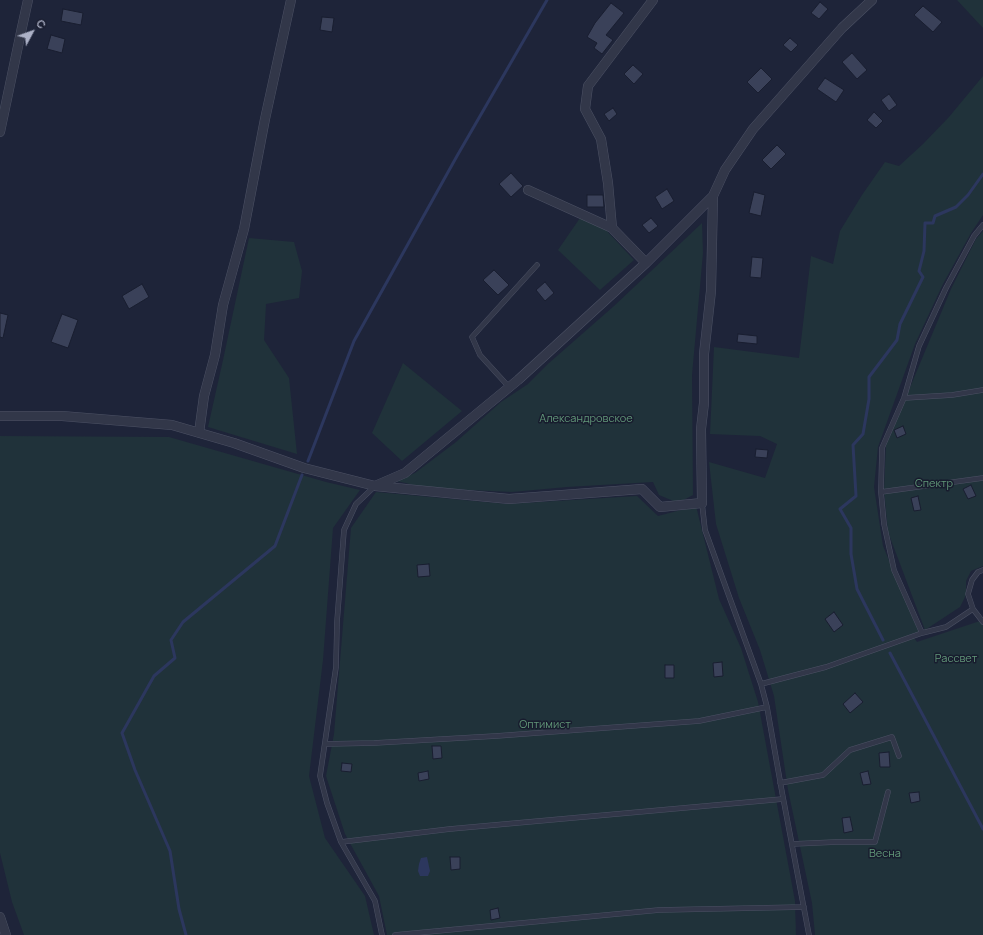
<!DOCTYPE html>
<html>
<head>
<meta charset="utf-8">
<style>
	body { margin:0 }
	#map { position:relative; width:983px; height:935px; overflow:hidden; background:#1e2439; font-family:Manrope,sans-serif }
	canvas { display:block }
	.north { position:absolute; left:12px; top:12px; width:40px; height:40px; -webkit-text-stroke:3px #181c2e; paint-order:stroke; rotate:49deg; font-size:11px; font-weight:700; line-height:16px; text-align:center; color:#acb1c6 }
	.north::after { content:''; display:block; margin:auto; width:14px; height:18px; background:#acb1c6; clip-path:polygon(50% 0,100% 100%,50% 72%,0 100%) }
</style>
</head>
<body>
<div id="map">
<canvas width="983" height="935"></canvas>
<div class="north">С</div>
</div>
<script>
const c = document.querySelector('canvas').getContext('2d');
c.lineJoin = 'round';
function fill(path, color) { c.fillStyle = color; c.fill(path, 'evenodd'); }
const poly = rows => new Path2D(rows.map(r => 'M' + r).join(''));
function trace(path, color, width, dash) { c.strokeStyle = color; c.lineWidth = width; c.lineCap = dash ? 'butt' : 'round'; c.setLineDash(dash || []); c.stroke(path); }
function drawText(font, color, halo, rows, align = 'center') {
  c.font = font + ' Manrope,sans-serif'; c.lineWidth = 3; c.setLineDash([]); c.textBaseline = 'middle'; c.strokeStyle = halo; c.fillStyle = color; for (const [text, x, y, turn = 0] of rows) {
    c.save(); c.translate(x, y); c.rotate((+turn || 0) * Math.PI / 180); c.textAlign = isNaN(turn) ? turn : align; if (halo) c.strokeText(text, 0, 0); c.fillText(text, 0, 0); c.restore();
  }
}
fill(poly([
	[957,0,983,0,983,28],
	[983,76,983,215,971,233,943,284,915,344,878,447,874,487,883,546,919,632,912,635,917,642,983,620,983,935,815,935,812,903,788,790,774,696,760,650,739,598,716,524,709,462,765,478,777,444,760,436,710,434,714,347,799,358,811,256,833,264,840,231,862,195,885,162,899,166,923,144,949,117],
	[580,218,605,229,634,260,600,290,558,250],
	[702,223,703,253,692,375,693,495,678,503,659,495,653,482,567,487,512,492,426,488,397,481,415,473,456,442,501,402,528,384,549,363,614,306],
	[983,231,983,566,971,571,966,581,966,595,960,607,925,630,888,532,884,490,886,445,951,289,976,239],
	[249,238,294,242,302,271,299,298,266,304,264,340,289,378,297,454,208,427,223,360],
	[403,363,462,411,402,461,372,433],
	[0,436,169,437,326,482,360,490,333,528,323,660,309,776,325,838,365,896,374,935,24,935,12,902,0,853],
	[376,492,507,504,637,496,658,516,696,506,719,599,741,648,758,702,795,901,796,935,387,935,379,896,345,834,326,776,334,734,351,528]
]), '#20323a');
fill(poly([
	[427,857,430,871,428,876,420,876,418,871,419,864,421,858]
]), '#2c375e');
trace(poly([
	[308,461,354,341,457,156,547,0],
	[883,640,857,589,851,554,851,528,840,509,856,496,853,445,863,434,869,399,869,377,897,340,900,324,923,277,919,271,924,251,925,223,933,223,935,216,956,207,968,195,983,174],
	[890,653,983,829],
	[186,935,179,909,170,851,135,770,122,733,154,676,175,658,171,640,183,622,275,546,302,475]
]), '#2c375e', 3);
const building = poly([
	[820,2,828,9,819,19,811,13,820,2],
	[611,3,624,13,606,35,613,40,602,54,594,48,597,43,587,37,595,23,611,3],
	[923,6,942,22,933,32,914,15,923,6],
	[63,9,83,13,81,25,61,21,63,9],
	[322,17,334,18,332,32,320,30,322,17],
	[51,35,65,39,62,53,47,49,51,35],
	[790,38,798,45,791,52,783,45,790,38],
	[852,53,867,70,857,79,842,62,852,53],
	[633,65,643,74,634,84,624,74,633,65],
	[761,68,772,79,758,93,747,82,761,68],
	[825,78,844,90,836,102,817,89,825,78],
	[889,94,897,105,889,111,881,100,889,94],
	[613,108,617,114,609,121,604,114,613,108],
	[874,112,883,121,876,128,867,120,874,112],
	[777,145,786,154,771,169,762,160,777,145],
	[511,173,523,186,511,197,499,184,511,173],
	[667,189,674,201,662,209,655,197,667,189],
	[754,192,765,195,761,216,749,213,754,192],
	[587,195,603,195,604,207,587,207,587,195],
	[651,218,658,226,649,233,642,225,651,218],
	[752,257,763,258,761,278,750,277,752,257],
	[494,270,509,285,498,295,483,280,494,270],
	[545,282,554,293,545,301,536,290,545,282],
	[142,284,149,297,129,309,122,296,142,284],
	[0,313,8,315,3,338,0,337,0,313],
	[62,314,78,320,68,348,51,342,62,314],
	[738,334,757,336,757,344,737,342,738,334],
	[903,426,906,434,897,438,894,430,903,426],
	[756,449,768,450,767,458,755,457,756,449],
	[971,485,976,496,968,499,963,489,971,485],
	[918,496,921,510,914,511,911,498,918,496],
	[429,564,430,576,418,577,417,565,429,564],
	[834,612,843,625,834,632,825,619,834,612],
	[722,662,723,676,714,677,713,663,722,662],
	[665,665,674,665,674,678,665,678,665,665],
	[855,693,863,702,850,713,843,704,855,693],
	[432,746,441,746,442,758,433,759,432,746],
	[889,752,890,767,880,767,879,753,889,752],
	[342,763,352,764,351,772,341,771,342,763],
	[428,771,429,779,419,781,418,773,428,771],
	[868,771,871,784,863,785,860,773,868,771],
	[919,792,920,801,911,803,909,793,919,792],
	[850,817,853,831,844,833,842,818,850,817],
	[450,857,460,857,460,869,451,870,450,857],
	[498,908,500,918,491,920,490,910,498,908]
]);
fill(building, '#3a4159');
trace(building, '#191e30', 1);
const service = poly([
	[983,225,974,236,946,288,919,346,904,398,882,448,881,492,983,478],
	[509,387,480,355,472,337,537,265],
	[904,398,952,395,983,390],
	[375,486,356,504,344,530,337,622,336,667,320,776,327,803,341,842,375,901,382,935],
	[881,492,884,524,894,570,922,633],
	[702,503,705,530,761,684,826,667,922,633,946,627,973,609,983,622],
	[973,609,968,594,972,580,978,572,983,570],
	[761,684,767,707,782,792,809,935],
	[325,744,374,743,496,736,699,721,767,707],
	[780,783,823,775,850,750,892,737,899,756],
	[341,842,450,829,783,799],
	[792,844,836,842,875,842,888,792],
	[395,935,659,910,804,907]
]);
const minor = poly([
	[0,132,21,32,28,0],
	[528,190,612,228,646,263],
	[612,228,608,183,601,139,585,109,588,86,653,0],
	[0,416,62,416,172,425,234,443,304,468,375,486,405,473,518,380,646,263,713,196,725,170,753,129,842,28,872,0],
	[199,433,204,396,215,355,223,305,244,229,265,119,291,0],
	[375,486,509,499,642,489,660,507,702,503,701,429,704,403,704,354,711,291,713,196],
	[0,917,6,935]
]);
trace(service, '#4c5164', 5.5);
trace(minor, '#4c5164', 10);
trace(service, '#323749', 4.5);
trace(minor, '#323749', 9);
drawText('11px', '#629879', '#181c2e', [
	["Александровское",586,419],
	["Спектр",934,484],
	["Рассвет",956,659],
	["Оптимист",545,725],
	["Весна",885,854]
]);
</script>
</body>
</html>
